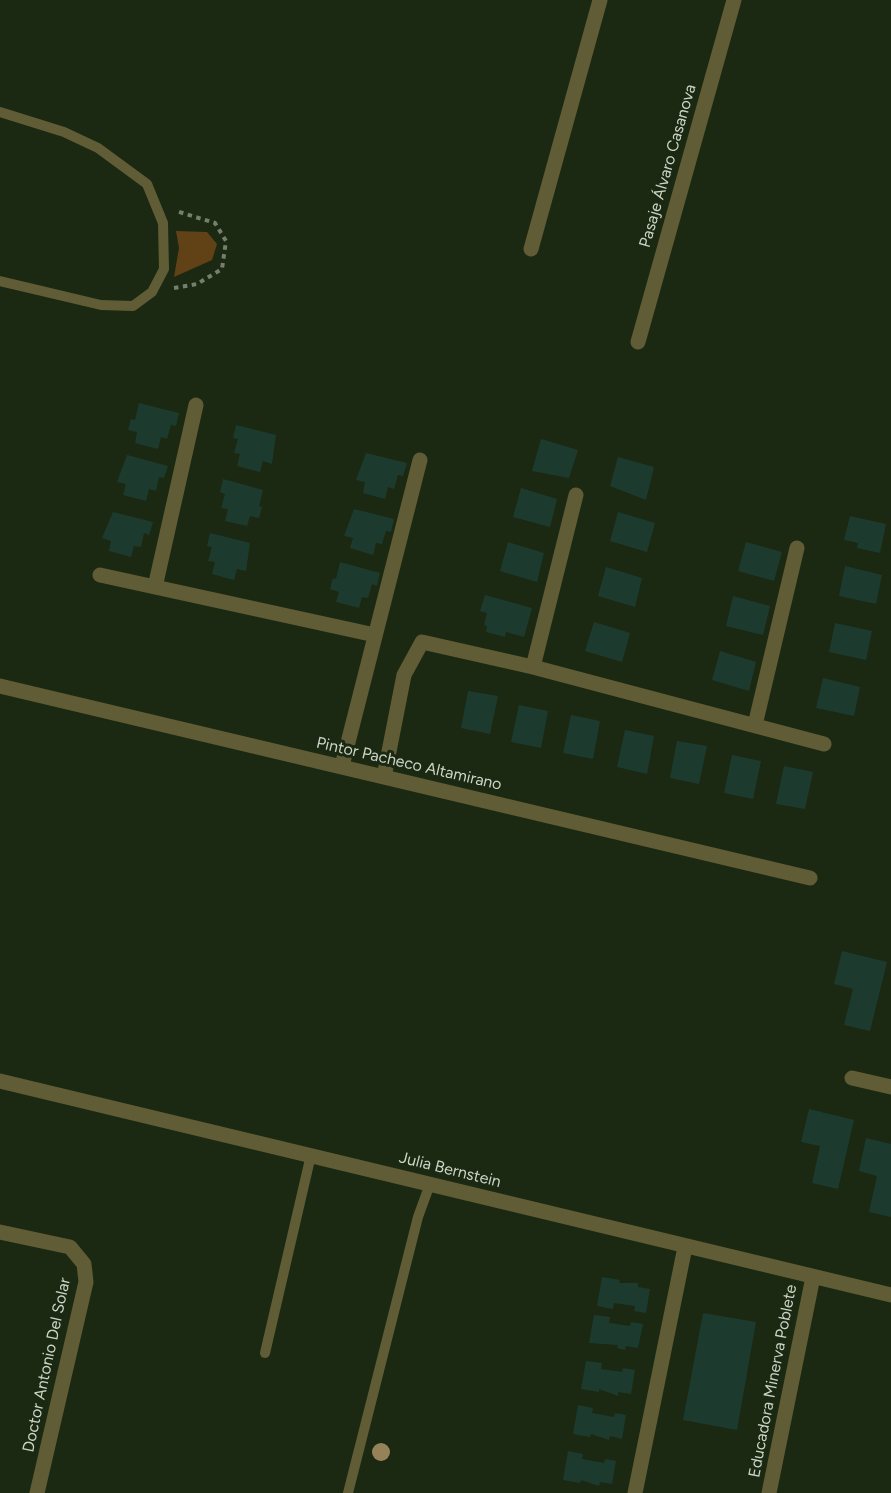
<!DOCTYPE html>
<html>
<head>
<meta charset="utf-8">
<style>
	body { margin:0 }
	canvas { display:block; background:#1b2812 }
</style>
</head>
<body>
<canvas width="891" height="1493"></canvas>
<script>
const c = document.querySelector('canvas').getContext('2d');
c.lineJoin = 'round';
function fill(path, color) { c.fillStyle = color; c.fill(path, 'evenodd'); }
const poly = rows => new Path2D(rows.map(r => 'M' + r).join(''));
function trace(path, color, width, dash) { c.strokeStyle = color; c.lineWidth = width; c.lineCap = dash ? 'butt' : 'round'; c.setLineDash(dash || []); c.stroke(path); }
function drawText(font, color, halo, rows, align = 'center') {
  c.font = font + ' Figtree,sans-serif'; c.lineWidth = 6; c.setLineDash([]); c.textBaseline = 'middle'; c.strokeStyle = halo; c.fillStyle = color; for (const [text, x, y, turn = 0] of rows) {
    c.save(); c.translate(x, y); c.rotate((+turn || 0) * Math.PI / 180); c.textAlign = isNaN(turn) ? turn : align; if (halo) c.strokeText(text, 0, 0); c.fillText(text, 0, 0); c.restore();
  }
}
fill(poly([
	[176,231,207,232,217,244,212,260,174,277,179,248]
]), '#614216');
fill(poly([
	[139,403,179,413,176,426,171,425,167,439,161,437,158,449,135,443,137,432,128,430,131,419,135,420],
	[236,425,276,435,272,464,263,461,260,472,237,466,240,454,234,453,238,439,233,438],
	[541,439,578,450,569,478,532,471],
	[366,453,407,463,403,476,398,475,394,489,388,487,385,499,363,493,365,482,356,480],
	[127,455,168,466,164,478,159,477,156,491,149,489,146,501,123,495,126,484,117,482],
	[618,457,654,467,646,500,610,486],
	[223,479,263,490,259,506,262,507,259,518,250,516,247,526,225,521,228,509,221,508,225,494,220,492],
	[521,488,557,499,550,527,513,517],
	[354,509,394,519,391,532,386,531,382,544,376,543,373,555,350,548,353,538,344,536],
	[113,512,153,522,149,535,144,533,141,547,134,546,131,557,109,551,111,541,102,538],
	[618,512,655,523,647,552,610,541],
	[850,516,886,524,880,553,857,548,858,543,844,540],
	[210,533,250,543,246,571,237,569,234,580,212,574,215,562,208,561,212,547,207,546],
	[508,542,544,553,537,582,500,571],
	[746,542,782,552,774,581,738,571],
	[340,562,380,573,377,586,372,584,368,598,362,597,359,608,336,602,339,592,330,589,333,578,336,579],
	[845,566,882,575,876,604,839,596],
	[606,567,642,578,635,607,598,596],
	[485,595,532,608,524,637,506,632,505,637,486,632,487,626,484,625,487,613,480,611],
	[733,596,770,606,763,635,726,626],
	[594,622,630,633,622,662,585,651],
	[835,623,872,631,866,660,829,652],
	[720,651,756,662,749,691,712,680],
	[823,678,860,687,854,716,816,708],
	[468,691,498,696,490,734,461,728],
	[519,705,548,711,541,748,511,742],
	[571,715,600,721,593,759,563,753],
	[625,730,654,736,647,774,617,767],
	[677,741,707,746,699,784,670,778],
	[732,755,761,761,753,799,724,793],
	[784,766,813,772,805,809,776,804],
	[842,951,887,962,870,1031,844,1025,853,989,834,984],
	[809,1109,854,1120,838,1189,812,1183,820,1146,801,1142],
	[866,1138,891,1144,891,1217,869,1212,877,1176,859,1171],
	[602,1277,620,1280,619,1283,638,1283,638,1287,650,1289,646,1313,634,1311,635,1306,614,1303,613,1309,597,1306],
	[703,1313,756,1322,737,1430,683,1420],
	[594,1315,610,1317,609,1323,630,1326,631,1322,643,1324,638,1348,626,1346,625,1350,617,1348,618,1345,589,1343],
	[586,1361,602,1363,601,1369,622,1372,623,1368,635,1370,631,1394,618,1392,618,1396,599,1389,599,1392,581,1389],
	[578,1405,593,1408,592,1413,614,1417,615,1413,626,1415,622,1439,610,1436,609,1440,591,1434,590,1437,573,1434],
	[568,1451,583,1454,582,1459,604,1463,605,1459,616,1461,612,1484,600,1482,599,1486,581,1480,580,1483,563,1480]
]), '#1c3b2e');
trace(poly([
	[174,288,197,284,222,269,226,241,215,223,176,211]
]), '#747f6d', 4, [4.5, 4.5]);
trace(poly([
	[0,112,64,132,98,148,147,184,163,223,164,269,152,292,133,306,101,305,0,281],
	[265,1353,311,1155],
	[348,1493,418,1217,430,1184]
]), '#605c36', 10);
trace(poly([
	[531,249,600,0],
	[638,342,734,0],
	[100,575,375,635],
	[155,587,196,405],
	[533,667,576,495],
	[0,686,810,878],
	[755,725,797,548],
	[342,766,420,460],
	[384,777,404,675,422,642,533,667,824,744],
	[852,1078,891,1087],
	[0,1232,70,1247,84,1264,86,1282,37,1493],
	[635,1493,685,1247],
	[769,1493,813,1277]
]), '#605c36', 15);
trace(poly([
	[0,1081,891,1295]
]), '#605c36', 15);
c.fillStyle = '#968258';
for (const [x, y] of [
	[381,1452]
]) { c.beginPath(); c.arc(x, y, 9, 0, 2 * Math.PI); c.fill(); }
drawText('16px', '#cbd5c6', '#1b2812', [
	["Pasaje Álvaro Casanova",668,166,-74],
	["Pintor Pacheco Altamirano",409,764,13],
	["Julia Bernstein",450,1170,14],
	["Doctor Antonio Del Solar",47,1365,-78],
	["Educadora Minerva Poblete",773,1381,-79]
]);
</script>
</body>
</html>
